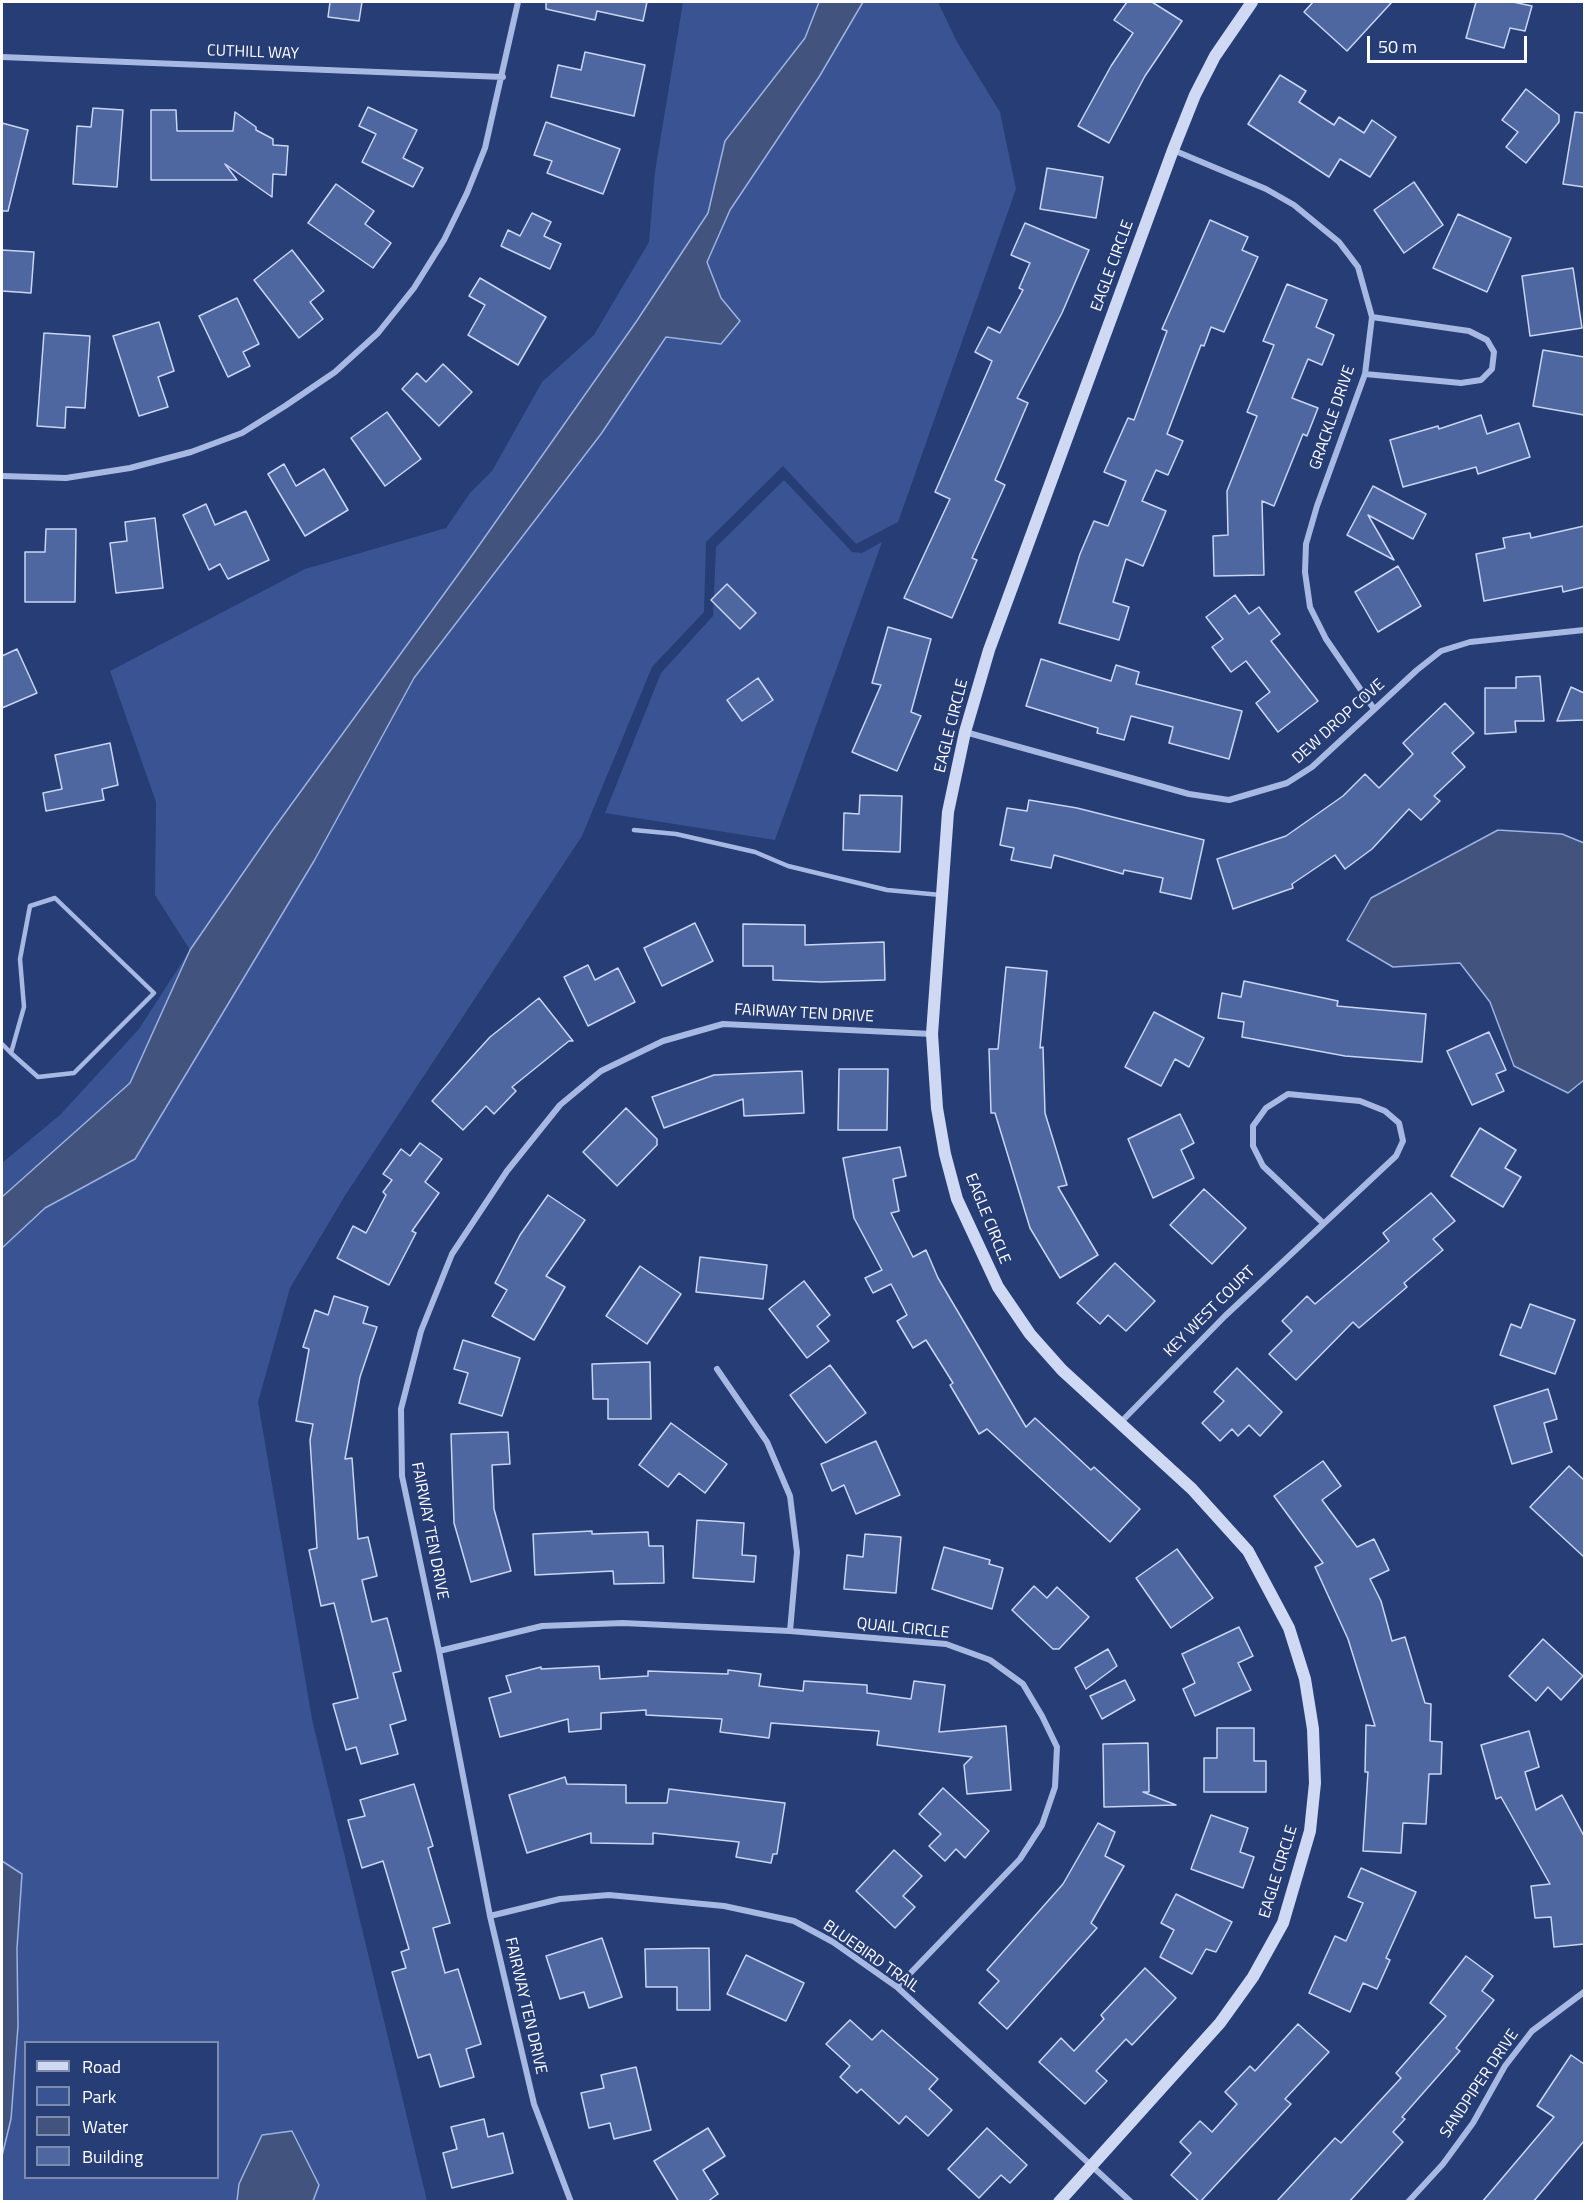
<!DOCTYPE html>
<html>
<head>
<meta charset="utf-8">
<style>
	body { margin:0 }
	#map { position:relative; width:1586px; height:2203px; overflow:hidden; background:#263d76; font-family:"Titillium Web",sans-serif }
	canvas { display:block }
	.frame { position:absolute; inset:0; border:3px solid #fff; pointer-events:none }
	.legend { position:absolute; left:24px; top:2041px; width:195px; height:138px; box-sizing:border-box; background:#263d76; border:2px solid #7d8bad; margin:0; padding:8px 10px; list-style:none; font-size:18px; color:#fff }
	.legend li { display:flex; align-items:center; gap:12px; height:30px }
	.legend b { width:30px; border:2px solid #7d8bad }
	.scale { position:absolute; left:1367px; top:36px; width:160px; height:27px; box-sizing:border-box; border:3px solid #fff; border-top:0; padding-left:8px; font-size:18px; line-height:21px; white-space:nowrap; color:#fff; -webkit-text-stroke:4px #263d76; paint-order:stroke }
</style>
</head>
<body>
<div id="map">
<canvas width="1586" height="2203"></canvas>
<div class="frame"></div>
<ul class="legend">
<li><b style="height:8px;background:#d0d9f3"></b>Road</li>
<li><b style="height:16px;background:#3a5493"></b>Park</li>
<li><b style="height:16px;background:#42537d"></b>Water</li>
<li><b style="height:16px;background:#4f67a0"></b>Building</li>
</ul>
<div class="scale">50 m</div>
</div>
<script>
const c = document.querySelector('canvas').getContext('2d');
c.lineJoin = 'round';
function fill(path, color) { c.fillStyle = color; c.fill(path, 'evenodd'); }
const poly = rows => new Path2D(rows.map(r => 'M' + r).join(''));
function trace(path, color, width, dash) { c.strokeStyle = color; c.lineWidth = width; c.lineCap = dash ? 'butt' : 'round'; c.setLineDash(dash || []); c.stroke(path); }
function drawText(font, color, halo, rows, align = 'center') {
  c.font = font + ' "Titillium Web",sans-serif'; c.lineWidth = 5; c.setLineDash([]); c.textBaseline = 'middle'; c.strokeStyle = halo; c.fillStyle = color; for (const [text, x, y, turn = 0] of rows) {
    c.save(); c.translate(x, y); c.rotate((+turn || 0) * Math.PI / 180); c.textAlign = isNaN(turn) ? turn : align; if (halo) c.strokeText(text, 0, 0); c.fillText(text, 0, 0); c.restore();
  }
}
fill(poly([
	[683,2,938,2,957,42,1000,112,1016,189,898,522,856,544,783,466,706,542,704,612,652,667,582,836,346,1194,290,1288,258,1402,312,1719,427,2201,2,2202,2,1163,60,1115,139,1029,190,950,155,895,156,802,110,671,305,569,446,528,470,493,492,471,542,382,594,335,649,242,655,172],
	[26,2042,218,2042,218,2178,26,2178],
	[784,480,852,552,862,553,882,542,775,840,605,813,661,673,713,616,716,547]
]), '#3a5493');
const water = poly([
	[819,2,863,2,819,77,730,210,707,262,721,298,740,321,721,344,666,337,601,434,414,678,314,861,135,1159,45,1208,2,1248,2,1197,130,1083,190,950,272,831,473,554,636,322,708,213,725,141,805,38,819,2],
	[1498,830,1562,834,1584,843,1584,1080,1568,1093,1514,1066,1490,1002,1460,963,1393,967,1347,940,1371,898,1498,830],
	[2,1861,22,1874,17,1948,18,2026,11,2119,2,2156,2,1861],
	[292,2131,319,2185,313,2201,237,2201,239,2184,262,2135,292,2131]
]);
fill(water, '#42537d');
trace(water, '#9cb2e2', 1.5);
const building = poly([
	[330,2,362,2,359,21,328,17,330,2],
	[546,2,647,2,643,21,597,11,595,20,546,9,546,2],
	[1127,2,1152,2,1182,21,1145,76,1109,143,1078,126,1111,66,1133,33,1114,20,1127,2],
	[1313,2,1392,2,1347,51,1304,12,1313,2],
	[1476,2,1513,2,1532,6,1525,31,1510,28,1504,48,1466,38,1476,2],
	[585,52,645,65,634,116,551,97,558,65,581,70,585,52],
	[1280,75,1306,91,1299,102,1334,125,1339,117,1364,133,1372,120,1396,137,1370,177,1340,159,1329,177,1248,124,1280,75],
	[1526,89,1559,115,1559,122,1526,163,1506,147,1518,132,1502,120,1526,89],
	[368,107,417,130,403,158,423,168,413,187,362,162,376,134,359,126,368,107],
	[93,108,123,110,117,187,73,184,77,126,91,127,93,108],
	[151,110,176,110,177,131,233,131,235,112,256,127,256,130,273,139,273,145,288,146,286,175,273,174,272,197,225,164,237,180,151,180,151,110],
	[1575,112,1584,113,1584,187,1563,184,1575,112],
	[546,122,620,149,603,194,547,173,552,161,534,155,546,122],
	[2,123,28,130,8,211,2,211,2,123],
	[1047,168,1103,177,1096,218,1040,209,1047,168],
	[1414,182,1443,225,1404,253,1374,210,1414,182],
	[336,184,374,211,365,224,391,243,373,268,308,223,336,184],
	[532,213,551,222,544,236,561,244,550,269,501,246,508,230,520,236,532,213],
	[1458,214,1511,238,1487,292,1433,268,1458,214],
	[1210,220,1248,237,1242,250,1258,257,1224,332,1211,327,1204,346,1201,345,1167,434,1183,441,1168,475,1156,470,1142,501,1166,511,1143,566,1126,559,1113,602,1129,607,1119,640,1059,623,1080,554,1094,521,1108,526,1126,481,1104,472,1128,418,1134,420,1167,331,1162,329,1210,220],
	[1025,223,1089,250,1062,313,1017,398,1028,403,995,480,1005,485,972,558,977,560,952,618,904,598,950,499,935,492,992,361,975,352,988,327,1000,333,1023,290,1019,288,1030,263,1011,255,1025,223],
	[2,250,34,252,31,293,2,291,2,250],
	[292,250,324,291,310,302,323,319,299,338,254,280,292,250],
	[1573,268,1582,328,1530,336,1522,276,1573,268],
	[480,278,546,317,518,365,468,335,485,305,469,296,480,278],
	[1287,284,1327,300,1316,327,1334,335,1322,365,1308,359,1292,398,1318,408,1307,436,1303,434,1274,506,1262,501,1264,575,1214,576,1213,536,1228,535,1227,491,1257,416,1247,412,1274,345,1263,341,1287,284],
	[237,298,259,344,243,352,250,366,228,377,199,316,237,298],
	[159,322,174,371,158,377,168,407,139,416,113,336,159,322],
	[44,333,90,336,85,408,66,407,65,428,37,426,44,333],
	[1543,350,1584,357,1584,415,1533,406,1543,350],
	[443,364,472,392,439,426,402,389,417,373,426,382,443,364],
	[387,412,421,459,385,486,351,438,387,412],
	[1481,415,1487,434,1519,423,1530,457,1478,474,1476,467,1403,487,1390,440,1438,426,1439,429,1481,415],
	[284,464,296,486,324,469,348,510,305,536,268,474,284,464],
	[1373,486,1426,514,1413,539,1368,515,1394,560,1347,535,1373,486],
	[206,504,215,525,246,511,269,560,228,579,220,564,209,570,183,515,206,504],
	[155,518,163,588,116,593,110,543,127,541,125,522,155,518],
	[1584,526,1584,587,1563,592,1562,586,1484,601,1476,554,1505,548,1503,538,1530,533,1531,538,1584,526],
	[46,529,76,529,75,602,25,602,25,552,45,552,46,529],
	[1398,566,1421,606,1378,632,1355,592,1398,566],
	[727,584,756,613,740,629,711,600,727,584],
	[1235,595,1249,614,1259,607,1280,634,1271,641,1318,701,1278,732,1256,703,1270,692,1246,661,1231,672,1212,647,1223,639,1206,617,1235,595],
	[888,627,931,639,911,712,921,716,897,771,852,752,881,685,872,683,888,627],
	[17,649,37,693,2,708,2,656,17,649],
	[1041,659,1111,681,1116,665,1139,672,1136,684,1242,711,1229,759,1169,743,1173,727,1131,716,1124,740,1097,733,1098,728,1026,706,1041,659],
	[1540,676,1544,721,1515,721,1516,732,1485,734,1485,688,1516,688,1516,677,1540,676],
	[758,678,773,700,742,721,727,700,758,678],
	[1571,687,1584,693,1584,720,1557,721,1571,687],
	[1445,703,1474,733,1452,753,1465,767,1434,796,1440,801,1421,820,1409,809,1372,849,1345,869,1335,855,1292,884,1293,888,1233,909,1217,859,1286,836,1343,796,1365,774,1379,788,1413,754,1403,743,1445,703],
	[110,743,118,785,102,789,104,800,46,811,43,793,62,789,55,755,110,743],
	[860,795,902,796,900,852,843,850,844,813,859,814,860,795],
	[1029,800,1077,808,1204,840,1191,899,1160,892,1163,878,1124,870,1123,874,1054,855,1051,868,1011,860,1014,848,1000,845,1007,808,1027,811,1029,800],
	[695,923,713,961,662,986,644,948,695,923],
	[743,924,805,925,805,945,884,942,885,980,821,982,773,980,773,966,743,966,743,924],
	[588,965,595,980,618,968,635,1002,588,1026,564,977,588,965],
	[1006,967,1047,971,1040,1048,1043,1047,1045,1113,1067,1185,1058,1187,1098,1255,1060,1278,1030,1228,995,1113,991,1113,989,1049,998,1049,1006,967],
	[1244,981,1338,1001,1337,1006,1426,1014,1422,1062,1345,1056,1242,1037,1244,1022,1218,1018,1222,993,1241,997,1244,981],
	[539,998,573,1041,569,1041,512,1087,516,1091,494,1114,486,1106,463,1130,432,1101,490,1037,539,998],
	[1154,1012,1204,1038,1189,1067,1175,1059,1161,1086,1125,1067,1154,1012],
	[1489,1032,1506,1070,1496,1074,1504,1091,1472,1105,1447,1051,1489,1032],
	[839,1069,888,1069,887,1130,838,1130,839,1069],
	[802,1071,804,1113,744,1116,743,1099,664,1128,652,1097,714,1075,802,1071],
	[626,1108,657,1139,657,1145,617,1186,583,1152,626,1108],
	[1180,1114,1194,1143,1181,1150,1194,1178,1153,1198,1128,1139,1180,1114],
	[1480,1128,1516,1150,1505,1168,1521,1177,1503,1207,1451,1176,1480,1128],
	[420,1143,442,1159,425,1182,439,1193,412,1231,416,1233,389,1285,337,1258,353,1226,366,1233,386,1195,383,1192,392,1180,383,1174,401,1149,410,1156,420,1143],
	[900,1147,906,1176,893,1179,899,1211,891,1213,913,1257,926,1250,938,1278,1026,1427,1035,1418,1091,1470,1094,1467,1140,1509,1110,1542,987,1429,979,1434,950,1385,953,1383,926,1340,913,1348,897,1321,907,1315,891,1284,873,1293,865,1278,882,1270,854,1218,843,1158,900,1147],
	[1204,1189,1246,1228,1212,1264,1170,1225,1204,1189],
	[1431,1193,1455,1221,1433,1239,1443,1250,1404,1283,1407,1287,1359,1328,1353,1322,1296,1380,1269,1354,1292,1331,1282,1321,1307,1296,1315,1304,1389,1241,1383,1233,1431,1193],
	[548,1195,585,1220,546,1276,565,1287,534,1340,492,1316,507,1290,495,1283,520,1235,548,1195],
	[700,1257,767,1265,763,1299,696,1292,700,1257],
	[1115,1263,1155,1301,1126,1331,1108,1315,1100,1324,1077,1303,1115,1263],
	[640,1266,681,1294,647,1344,606,1316,640,1266],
	[804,1281,830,1315,817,1326,829,1341,807,1358,769,1309,804,1281],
	[334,1296,368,1307,363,1323,377,1327,360,1377,345,1459,352,1458,358,1539,368,1537,377,1576,362,1580,372,1622,387,1618,401,1671,393,1673,406,1720,390,1725,398,1754,361,1764,356,1747,346,1750,333,1704,358,1698,334,1603,321,1606,309,1550,317,1548,310,1440,313,1424,296,1421,309,1349,303,1347,315,1310,328,1315,334,1296],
	[1530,1304,1575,1320,1555,1374,1500,1355,1511,1324,1521,1328,1530,1304],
	[463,1340,520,1358,502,1416,459,1403,468,1373,454,1369,463,1340],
	[650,1362,651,1419,608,1419,608,1399,593,1399,592,1364,650,1362],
	[830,1365,866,1413,826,1443,790,1395,830,1365],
	[1237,1368,1282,1412,1260,1436,1249,1425,1238,1436,1232,1429,1220,1441,1202,1423,1224,1401,1214,1392,1237,1368],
	[1548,1389,1557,1419,1544,1423,1552,1452,1512,1464,1494,1406,1548,1389],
	[671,1423,727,1464,705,1493,679,1473,668,1487,639,1465,671,1423],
	[508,1432,510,1464,492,1465,494,1509,511,1571,471,1582,454,1523,451,1434,508,1432],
	[876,1441,900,1495,856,1514,844,1485,832,1491,821,1464,876,1441],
	[1323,1461,1341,1486,1322,1500,1357,1547,1374,1539,1389,1570,1370,1579,1381,1601,1392,1641,1405,1637,1425,1703,1431,1704,1430,1741,1442,1742,1441,1774,1429,1774,1426,1824,1403,1823,1401,1853,1363,1851,1368,1772,1365,1772,1366,1725,1375,1726,1348,1639,1315,1567,1323,1563,1274,1496,1323,1461],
	[1569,1466,1584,1480,1584,1557,1530,1507,1569,1466],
	[697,1520,744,1523,742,1555,756,1556,754,1582,693,1578,697,1520],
	[592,1531,592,1534,648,1532,649,1546,663,1546,664,1583,614,1584,613,1571,535,1575,533,1534,592,1531],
	[865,1534,901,1537,896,1593,844,1589,847,1555,863,1557,865,1534],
	[944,1547,990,1560,989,1564,1003,1568,992,1609,932,1589,944,1547],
	[1177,1549,1213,1598,1171,1628,1136,1578,1177,1549],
	[1034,1586,1047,1598,1057,1587,1089,1617,1059,1649,1053,1649,1012,1610,1034,1586],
	[1239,1627,1253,1656,1238,1663,1251,1690,1195,1716,1183,1689,1195,1683,1182,1654,1239,1627],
	[1543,1639,1583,1676,1561,1700,1548,1687,1536,1701,1509,1676,1543,1639],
	[1108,1649,1117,1666,1086,1689,1075,1668,1108,1649],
	[599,1666,600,1679,648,1676,648,1671,728,1674,728,1670,761,1674,759,1686,803,1691,804,1681,867,1685,867,1693,911,1699,914,1681,945,1685,939,1732,1006,1726,1011,1790,967,1794,964,1765,972,1757,877,1745,879,1731,771,1723,769,1738,720,1732,722,1719,646,1715,646,1710,601,1713,601,1729,569,1732,568,1719,500,1737,489,1698,511,1692,506,1676,541,1667,541,1669,599,1666],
	[1125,1680,1135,1700,1102,1719,1090,1696,1125,1680],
	[1217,1728,1254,1728,1254,1761,1266,1761,1266,1792,1204,1792,1204,1758,1217,1758,1217,1728],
	[1529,1731,1539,1767,1525,1772,1536,1810,1562,1795,1584,1836,1584,1944,1554,1947,1551,1917,1535,1918,1531,1886,1550,1884,1501,1797,1496,1799,1481,1745,1529,1731],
	[1148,1743,1149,1792,1143,1792,1176,1805,1104,1807,1103,1744,1148,1743],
	[565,1777,567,1784,626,1785,626,1803,667,1803,669,1789,785,1803,777,1854,773,1854,771,1863,736,1857,739,1842,653,1833,653,1844,591,1843,591,1833,527,1853,509,1795,565,1777],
	[414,1784,433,1846,428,1848,450,1923,433,1928,445,1973,458,1969,481,2044,466,2049,474,2077,440,2087,430,2054,418,2058,392,1972,406,1968,401,1952,409,1949,383,1861,362,1868,348,1820,365,1816,360,1800,414,1784],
	[943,1788,989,1831,965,1858,956,1849,945,1861,929,1846,941,1834,919,1814,943,1788],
	[1211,1815,1248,1828,1240,1852,1254,1857,1243,1888,1191,1869,1211,1815],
	[1098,1823,1115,1832,1105,1856,1124,1866,1091,1923,1097,1928,1007,2029,979,2003,999,1981,987,1970,1063,1884,1098,1823],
	[894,1850,922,1876,903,1896,915,1907,895,1928,856,1891,894,1850],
	[1361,1868,1416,1892,1386,1958,1390,1960,1377,1989,1363,1983,1350,2012,1309,1993,1335,1936,1346,1941,1363,1903,1348,1897,1361,1868],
	[1176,1894,1232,1922,1216,1952,1206,1949,1192,1974,1160,1957,1174,1930,1161,1923,1176,1894],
	[602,1938,622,1997,589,2008,584,1992,560,1999,546,1956,602,1938],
	[709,1948,710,2010,677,2010,677,1987,646,1987,645,1949,709,1948],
	[746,1955,804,1983,786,2021,727,1994,746,1955],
	[1466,1956,1493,1976,1482,1991,1494,2000,1456,2048,1460,2051,1402,2117,1405,2119,1393,2132,1403,2142,1349,2202,1276,2202,1335,2138,1341,2143,1401,2078,1396,2073,1446,2016,1430,2003,1466,1956],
	[1145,1968,1176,1998,1132,2045,1126,2039,1096,2071,1107,2081,1085,2104,1039,2062,1061,2038,1074,2051,1104,2019,1101,2015,1145,1968],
	[850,2020,872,2040,882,2030,938,2079,929,2089,952,2110,928,2136,906,2116,899,2124,861,2089,857,2093,840,2077,850,2066,826,2044,850,2020],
	[1298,2024,1329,2052,1285,2099,1291,2104,1200,2202,1171,2175,1191,2153,1180,2142,1200,2121,1212,2132,1237,2104,1225,2092,1250,2066,1255,2071,1298,2024],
	[1571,2055,1584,2064,1584,2141,1533,2202,1482,2202,1554,2117,1537,2106,1571,2055],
	[636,2067,651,2130,614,2139,610,2123,589,2128,581,2093,604,2088,601,2075,636,2067],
	[484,2119,488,2137,503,2133,513,2173,452,2188,443,2153,457,2149,451,2127,484,2119],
	[708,2128,725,2156,703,2170,718,2194,707,2202,679,2202,654,2161,708,2128],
	[987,2128,1027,2165,1010,2183,1001,2175,979,2198,948,2169,987,2128]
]);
fill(building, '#4f67a0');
trace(building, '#c9d5f2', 1.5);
trace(poly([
	[634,830,676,834,755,852,788,866,887,890,941,895],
	[2,1044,11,1053,38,1077,74,1073,154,993,55,898,30,906,20,959,24,1007,11,1053]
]), '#a7b9e2', 4.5);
trace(poly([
	[2,57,503,77],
	[1173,150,1266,189,1294,205,1339,242,1358,267,1372,317,1365,374,1317,506,1306,544,1305,572,1310,607,1326,639,1374,709],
	[1365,374,1461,383,1481,380,1492,369,1494,352,1487,340,1469,331,1372,317],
	[2,476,66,478,130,468,191,452,242,433,285,406,335,372,378,333,414,288,444,240,467,193,485,148,518,2],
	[965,732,1189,794,1229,800,1287,783,1312,767,1417,670,1441,651,1470,642,1584,630],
	[717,1369,767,1442,790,1496,797,1552,790,1631],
	[1120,1423,1225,1316,1396,1156,1403,1141,1399,1123,1385,1111,1360,1101,1288,1094,1266,1108,1253,1126,1253,1146,1263,1166,1322,1222],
	[439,1651,542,1626,623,1623,790,1631,946,1644,990,1660,1023,1684,1042,1716,1057,1747,1055,1787,1042,1825,1020,1859,897,1987],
	[490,1916,560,1899,609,1895,724,1906,794,1921,833,1942,897,1987,1131,2202],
	[571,2202,534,2104,490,1916,439,1651,402,1476,401,1409,421,1331,452,1254,507,1171,560,1105,601,1071,663,1041,723,1024,932,1034],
	[1408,2202,1443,2164,1473,2123,1505,2066,1532,2031,1584,1992]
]), '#a7b9e2', 6);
trace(poly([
	[1059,2202,1220,2023,1253,1977,1283,1923,1310,1831,1315,1783,1313,1729,1305,1679,1289,1628,1248,1551,1192,1489,1062,1370,1030,1334,998,1287,957,1199,945,1154,937,1108,932,1034,948,812,965,732,989,650,1173,150,1195,95,1215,56,1252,2]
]), '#d0d9f3', 12);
drawText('16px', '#fff', '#263d76', [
	["CUTHILL WAY",253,53,2],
	["EAGLE CIRCLE",1113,266,-70],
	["GRACKLE DRIVE",1333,418,-71],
	["DEW DROP COVE",1339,722,-42],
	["EAGLE CIRCLE",952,726,-76],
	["FAIRWAY TEN DRIVE",804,1014,3],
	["EAGLE CIRCLE",987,1219,68],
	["KEY WEST COURT",1210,1312,-45],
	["FAIRWAY TEN DRIVE",429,1531,79],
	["QUAIL CIRCLE",903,1629,6],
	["EAGLE CIRCLE",1279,1872,-73],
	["BLUEBIRD TRAIL",871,1957,35],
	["FAIRWAY TEN DRIVE",525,2006,77],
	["SANDPIPER DRIVE",1480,2084,-56]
]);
</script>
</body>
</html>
